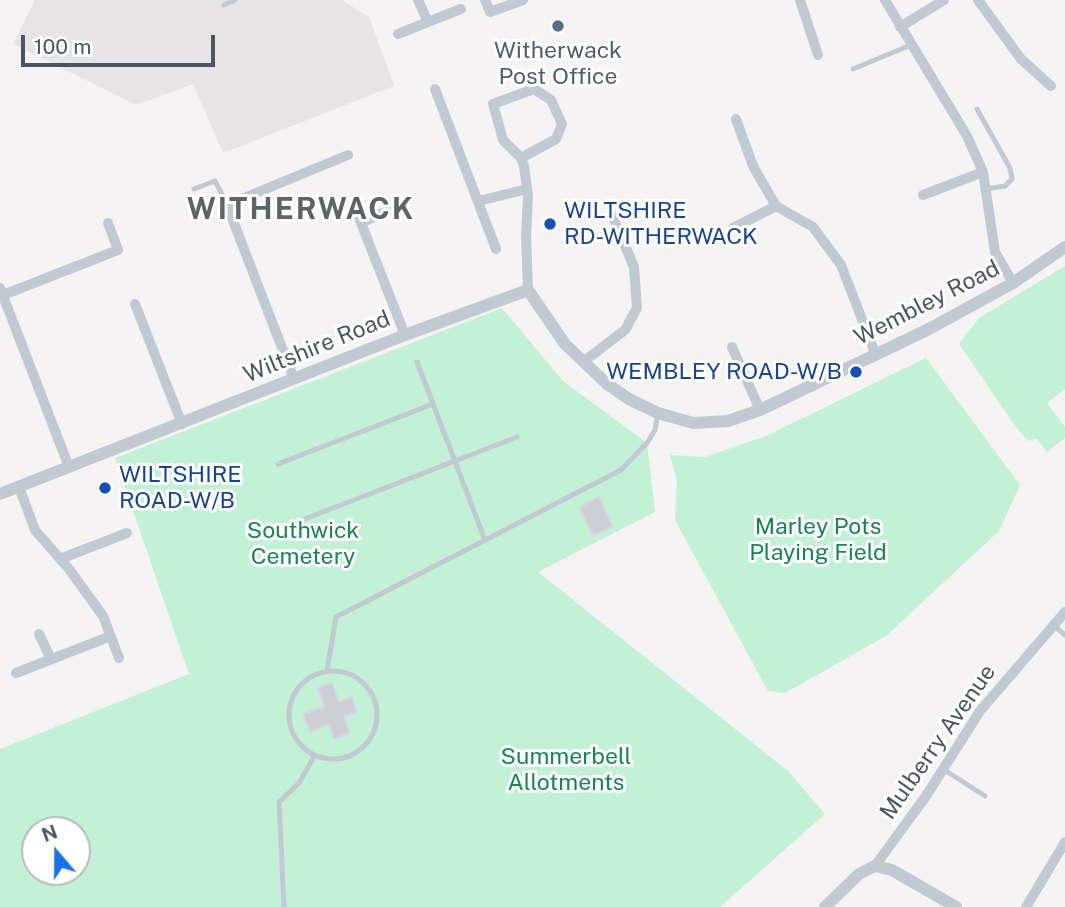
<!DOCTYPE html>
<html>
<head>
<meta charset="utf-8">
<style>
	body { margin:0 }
	#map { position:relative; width:1065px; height:907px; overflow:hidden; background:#f5f3f3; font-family:"Public Sans",sans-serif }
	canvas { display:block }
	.north { position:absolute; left:21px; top:816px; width:70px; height:70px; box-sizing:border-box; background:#fff; border:2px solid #b7bbc0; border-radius:50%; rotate:340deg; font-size:19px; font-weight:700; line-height:28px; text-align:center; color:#4a5661 }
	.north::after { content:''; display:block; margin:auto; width:24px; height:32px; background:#1a73e8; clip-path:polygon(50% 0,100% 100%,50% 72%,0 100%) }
	.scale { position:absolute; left:21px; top:35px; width:194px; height:32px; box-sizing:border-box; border:4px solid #4a5661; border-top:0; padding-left:9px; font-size:21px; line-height:24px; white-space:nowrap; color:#4a5661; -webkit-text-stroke:5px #fff; paint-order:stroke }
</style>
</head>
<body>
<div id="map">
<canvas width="1065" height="907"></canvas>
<div class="north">N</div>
<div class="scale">100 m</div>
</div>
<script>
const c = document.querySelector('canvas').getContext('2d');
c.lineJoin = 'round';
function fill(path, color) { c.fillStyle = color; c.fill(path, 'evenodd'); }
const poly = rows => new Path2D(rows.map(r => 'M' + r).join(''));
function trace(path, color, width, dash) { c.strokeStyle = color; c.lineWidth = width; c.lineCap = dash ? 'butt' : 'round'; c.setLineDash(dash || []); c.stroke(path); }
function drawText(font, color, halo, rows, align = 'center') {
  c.font = font + ' "Public Sans",sans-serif'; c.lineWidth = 6; c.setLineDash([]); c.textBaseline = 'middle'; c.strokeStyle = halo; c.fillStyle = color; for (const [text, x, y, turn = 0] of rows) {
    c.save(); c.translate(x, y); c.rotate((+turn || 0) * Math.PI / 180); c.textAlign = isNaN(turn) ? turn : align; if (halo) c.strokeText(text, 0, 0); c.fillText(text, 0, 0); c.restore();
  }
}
fill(poly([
	[35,0,342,0,369,17,394,86,223,153,193,84,136,105,13,44]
]), '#e6e4e5');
fill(poly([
	[1065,266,1065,389,1047,403,1065,427,1065,438,1047,452,1036,438,1029,441,1018,430,959,344,979,318],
	[502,308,563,381,647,443,655,512,538,572,788,771,825,814,720,907,0,907,0,749,189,674,115,458],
	[35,830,77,830,77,872,35,872],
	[926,358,1020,485,999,531,886,636,785,693,768,691,675,520,677,481,670,455,705,457,766,436]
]), '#c3f1d5');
const building = poly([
	[599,497,613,527,593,536,579,507,599,497],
	[332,683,339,702,352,697,357,712,344,717,350,733,334,739,329,725,310,732,303,714,324,706,318,688,332,683]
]);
fill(building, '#cdcfd5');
trace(building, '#d7d9de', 2);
trace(poly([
	[224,5,235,0],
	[853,69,911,45],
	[977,109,1010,168,1012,179,1005,186,986,189],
	[194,189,215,181,227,204],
	[417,362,485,540],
	[278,464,433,404],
	[297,522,517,437],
	[1053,625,1065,635],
	[327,671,336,617,621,470,647,443,655,430,658,413],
	'289 715a44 44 0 1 1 88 0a44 44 0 1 1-88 0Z',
	[943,769,985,796],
	[284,907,279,802,299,783,315,755]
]), '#c1cad2', 5);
trace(poly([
	[418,0,428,22,461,9],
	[485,0,490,12,523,0],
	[800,0,818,55],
	[885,0,967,136,983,172,995,252,1013,283],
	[978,0,1021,59,1051,86],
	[900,27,944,0],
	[398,34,428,22],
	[435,89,496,249],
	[736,119,753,166,776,206,813,227,841,265,875,353],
	[521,158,556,139,562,124,551,100,534,89,493,104,503,140,521,158,524,166,528,196,526,236,528,290],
	[923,195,983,172],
	[479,201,527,189],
	[355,204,361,223],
	[391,209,361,223,405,335],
	[733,228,776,206],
	[0,288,69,467],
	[3,295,118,250,108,223],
	[135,304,182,424],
	[732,347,760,410],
	[583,362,625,330,637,308,634,267,612,215],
	[294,379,227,205,348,155],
	[19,487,35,530,69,569,103,616,119,658],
	[60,559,127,533],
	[39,634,51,659],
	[16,673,111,636],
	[875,866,926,796,980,711,1065,612],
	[1026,907,1065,842]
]), '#c1cad2', 10);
trace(poly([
	[0,494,405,335,528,290,565,344,607,384,629,399,658,413,693,423,728,421,760,410,929,329,1013,283,1065,247],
	[825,907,859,874,875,866,892,870,956,907]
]), '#c1cad2', 12);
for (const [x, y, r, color] of [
	[558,26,7,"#5c6f8a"],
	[550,224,7,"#1a4fb4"],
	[856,372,7,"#1a4fb4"],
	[105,488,7,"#1a4fb4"]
]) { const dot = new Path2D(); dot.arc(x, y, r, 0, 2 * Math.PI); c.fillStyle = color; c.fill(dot); trace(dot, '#fff', 2.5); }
drawText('23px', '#4e5e75', '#fff', [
	["Witherwack",558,51],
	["Post Office",558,77]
]);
drawText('23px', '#164399', '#fff', [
	["WILTSHIRE",564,211],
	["RD-WITHERWACK",564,237],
	["WEMBLEY ROAD-W/B",842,372,"right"],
	["WILTSHIRE",119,475],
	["ROAD-W/B",119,501]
], 'left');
drawText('23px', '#4a5661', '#fff', [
	["Wembley Road",927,303,-27],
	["Wiltshire Road",317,347,-22],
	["Mulberry Avenue",938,742,-55]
]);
drawText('23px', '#17864f', '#fff', [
	["Marley Pots",818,527],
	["Playing Field",818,553],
	["Southwick",303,531],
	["Cemetery",303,557],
	["Summerbell",566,757],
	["Allotments",566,783]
]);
c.letterSpacing = '2px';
drawText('bold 30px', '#5f6368', '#fff', [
	["WITHERWACK",301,210]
]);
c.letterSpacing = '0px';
</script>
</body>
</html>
